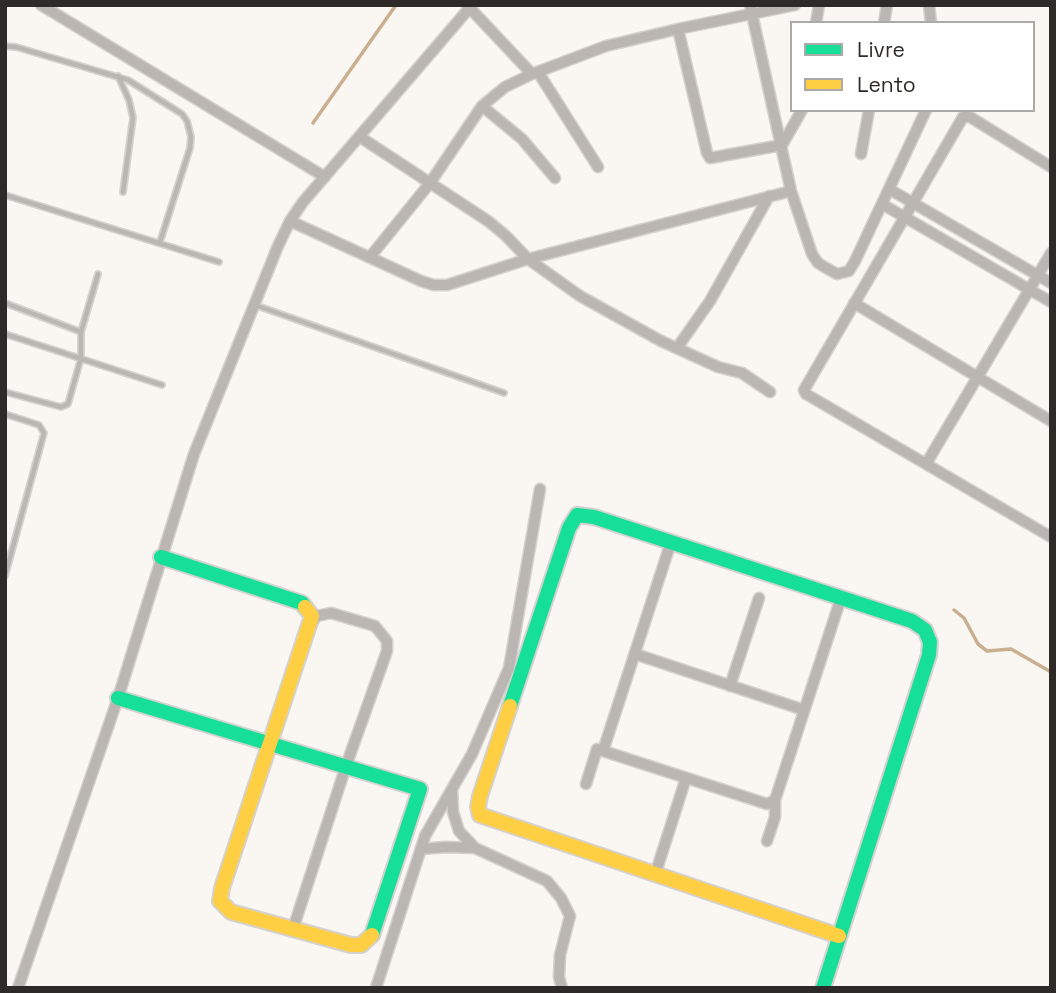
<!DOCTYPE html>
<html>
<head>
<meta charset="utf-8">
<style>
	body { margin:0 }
	#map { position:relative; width:1056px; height:993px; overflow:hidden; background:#faf6f2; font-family:"Space Grotesk",sans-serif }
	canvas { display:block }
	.frame { position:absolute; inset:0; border:7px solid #2d2a27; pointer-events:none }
	.legend { position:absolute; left:790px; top:21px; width:245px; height:91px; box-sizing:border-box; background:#fff; border:2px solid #abaaa9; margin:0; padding:9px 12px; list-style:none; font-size:21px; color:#2d2a27 }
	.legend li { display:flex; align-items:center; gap:14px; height:35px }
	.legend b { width:35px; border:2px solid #abaaa9 }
</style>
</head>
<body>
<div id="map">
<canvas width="1056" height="993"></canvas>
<div class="frame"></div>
<ul class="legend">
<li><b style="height:9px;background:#16e098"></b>Livre</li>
<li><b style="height:9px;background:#ffcf43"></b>Lento</li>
</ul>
</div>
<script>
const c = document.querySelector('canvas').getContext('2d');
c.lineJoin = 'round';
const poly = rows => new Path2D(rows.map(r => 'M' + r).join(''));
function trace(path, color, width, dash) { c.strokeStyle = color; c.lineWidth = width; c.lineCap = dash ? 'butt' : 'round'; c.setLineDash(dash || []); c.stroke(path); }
trace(poly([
	[313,123,396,5],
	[954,610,964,618,978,644,987,651,1011,649,1051,672]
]), '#c9af8f', 3.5);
const lane = poly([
	[5,46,16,47,128,80,182,114,187,121,191,137,190,148,160,242],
	[118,76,129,100,133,118,123,192],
	[5,195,219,262],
	[5,303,81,332],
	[255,305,504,393],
	[5,334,162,385],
	[5,392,61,407,68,404,81,358,81,332,98,274],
	[5,414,39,425,44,433,5,576]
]);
const street = poly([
	[41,5,325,177],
	[467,5,532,74],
	[750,5,791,191,812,254,818,263,828,269,837,274,849,271,855,261,926,110],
	[929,5,931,23],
	[816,23,819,5],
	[884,23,887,5],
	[678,29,707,153,710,158,782,145,802,110],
	[538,72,598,167],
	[482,106,522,139,555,178],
	[360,137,488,221,505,235,528,259,580,296,661,341,718,367,742,373,770,392],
	[861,154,869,110],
	[1051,167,970,117,963,117,804,390,806,394,1051,537],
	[889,189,1051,283],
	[882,204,1051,302],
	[290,221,421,281,434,285,447,285,528,259,791,191],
	[370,257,430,183,482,106,505,87,532,74,606,46,678,29,795,5],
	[854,303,1051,421],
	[677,348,710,301,769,196],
	[926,464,1051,253],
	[635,654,804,710],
	[730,686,759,598],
	[603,751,671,542],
	[586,784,597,749,767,804,775,800],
	[452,790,453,812,459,831,475,848,547,881,561,898,570,916,560,955,559,977,562,988],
	[767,841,775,817,775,800,841,598],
	[421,849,446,847,475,848],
	[655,875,686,778],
	[293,929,346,766,387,651,387,641,375,626,331,613,317,616,311,623],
	[18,988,118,698,194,454,278,246,290,221,303,202,472,5],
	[376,988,425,836,472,754,509,668,540,489]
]);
const fast = poly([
	[161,557,302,603,305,607],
	[118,698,420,789,372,935],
	[510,706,569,528,577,515,594,517,912,621,925,630,930,642,929,655,823,988]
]);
const slow = poly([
	[305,607,312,616,222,888,220,901,231,912,351,945,361,945,372,935],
	[510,706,480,796,478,807,480,815,839,936]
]);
trace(lane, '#d4d1ce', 8);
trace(street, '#d4d1ce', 13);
trace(fast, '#d4d1ce', 18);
trace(slow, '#d4d1ce', 18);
trace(lane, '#bbb6b1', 4.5);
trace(street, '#bbb6b1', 10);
trace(fast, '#16e098', 14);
trace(slow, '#ffcf43', 14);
</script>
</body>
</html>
